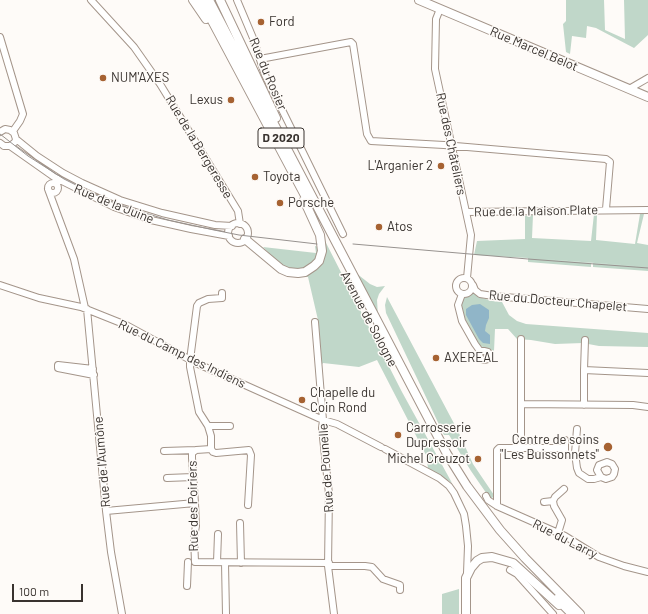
<!DOCTYPE html>
<html>
<head>
<meta charset="utf-8">
<style>
	body { margin:0 }
	#map { position:relative; width:648px; height:614px; overflow:hidden; background:#fefbf8; font-family:Barlow,sans-serif }
	canvas { display:block }
	.scale { position:absolute; left:12px; top:584px; width:71px; height:18px; box-sizing:border-box; border:2px solid #39332f; border-top:0; padding-left:5px; font-size:12px; line-height:14px; white-space:nowrap; color:#39332f; -webkit-text-stroke:3px #fefbf8; paint-order:stroke }
</style>
</head>
<body>
<div id="map">
<canvas width="648" height="614"></canvas>
<div class="scale">100 m</div>
</div>
<script>
const c = document.querySelector('canvas').getContext('2d');
c.lineJoin = 'round';
function fill(path, color) { c.fillStyle = color; c.fill(path, 'evenodd'); }
const poly = rows => new Path2D(rows.map(r => 'M' + r).join(''));
function trace(path, color, width, dash) { c.strokeStyle = color; c.lineWidth = width; c.lineCap = dash ? 'butt' : 'round'; c.setLineDash(dash || []); c.stroke(path); }
function drawText(font, color, halo, rows, align = 'center') {
  c.font = font + ' Barlow,sans-serif'; c.lineWidth = 3; c.setLineDash([]); c.textBaseline = 'middle'; c.strokeStyle = halo; c.fillStyle = color; for (const [text, x, y, turn = 0] of rows) {
    c.save(); c.translate(x, y); c.rotate((+turn || 0) * Math.PI / 180); c.textAlign = isNaN(turn) ? turn : align; if (halo) c.strokeText(text, 0, 0); c.fillText(text, 0, 0); c.restore();
  }
}
fill(poly([
	[566,0,604,0,605,30,625,39,624,0,648,0,648,35,634,48,596,28,587,26,586,38,572,36,570,54,566,52,563,24,566,21],
	[594,214,597,215,596,240,635,244,640,214,644,214,637,243,648,245,648,267,542,259,591,263,591,267,528,262,528,258,474,255,477,241,525,239,525,216,533,215,532,238,591,241],
	[323,237,402,392,452,483,428,468,426,455,377,360,359,367,323,363,321,366,318,320,308,277,299,276,313,271],
	[315,246,318,247,319,255,315,262,307,268,290,270,279,264,263,247,316,253],
	[593,263,648,267,648,271,593,267],
	[356,273,370,284,377,287,385,286,379,294,377,300,378,316],
	[473,292,479,295,479,297,492,301,502,302,509,315,517,321,526,324,648,333,648,347,599,346,583,343,555,344,531,340,517,339,508,329,495,329,494,351,480,346,463,315,461,305,464,298,471,295],
	[387,297,458,431,473,464,494,495,491,500,471,471,449,435,444,435,386,313,385,305],
	[459,589,459,614,442,614,442,594]
]), '#c0d7c9');
fill(poly([
	[480,304,489,310,489,318,486,325,485,331,490,335,490,344,483,343,479,339,466,315,466,309,472,305]
]), '#90b5c8');
const minor = poly([
	[91,0,134,47,160,84,238,211,240,224],
	[237,0,253,38,265,75,343,234],
	[440,9,436,19,435,69,471,235,467,278],
	[0,37,23,114,20,121,13,131],
	[260,59,351,42,353,44,367,134,371,141,444,145,606,159,610,162,606,209],
	[629,89,648,78],
	[0,132,5,129,10,130,14,133,16,139,15,142,10,146,4,146,0,143],
	[16,139,37,156,63,173,82,183,120,200,162,213,215,225,232,226],
	[10,146,54,177,114,207,151,220,191,229,229,236],
	'48 188a5 5 0 1 1 10 0a5 5 0 1 1-10 0Z',
	[48,189,74,259,85,308],
	[466,212,648,210],
	'228 233a10 10 0 1 1 20 0a10 10 0 1 1-20 0Z',
	'456 286a8 8 0 1 1 16 0a8 8 0 1 1-16 0Z',
	[0,285,39,298,81,307,126,325,196,363,323,420,337,424,381,447],
	[473,285,475,290,480,294,493,296,648,309],
	[222,293,222,298,208,299,199,303,197,306,190,360,190,367,199,412,208,426,211,436,211,449,196,450,192,453,192,458,195,503,196,526,194,537,195,562,329,563],
	[462,294,458,305,462,321,475,344,480,351,479,355,481,359,484,360,488,359,490,356,488,352,484,351,480,351],
	[87,309,106,511,111,552,122,614],
	[315,322,323,420,322,428,329,494,328,566,334,614],
	[93,369,58,365,58,368,94,375],
	[584,370,585,340],
	[521,404,633,405,648,407],
	[584,405,584,370,648,373],
	[208,426,230,426],
	[577,429,575,453,577,468,579,473,588,479,594,479,601,477,606,479,612,477,614,474,615,469,612,464,607,462,599,465,597,470,601,477],
	[521,448,521,339],
	[211,449,213,452,216,453,249,450,251,455,248,505],
	[385,449,439,478,449,486,454,493,464,514,466,526,468,546,467,573],
	[164,451,196,450],
	[565,455,565,440],
	[167,478,193,477],
	[486,496,488,500,497,506,565,536,599,557,624,566,648,572],
	[544,502,553,501],
	[497,506,497,450,499,448,565,448],
	[106,511,195,503],
	[240,523,241,563],
	[558,533,562,520,554,506,553,501,555,497,564,489],
	[217,562,218,534],
	[225,563,226,614],
	[328,566,365,566,372,567,383,579,400,585,400,590],
	[510,570,517,574,553,614],
	[187,586,188,562]
]);
const major = poly([
	[193,0,206,19],
	[201,0,309,203],
	[209,0,447,454,467,486,500,530,525,558,580,614],
	[220,0,276,118],
	[419,0,648,97],
	[245,239,281,269,288,272,298,273,305,272,314,266,319,261,322,251,320,235,304,200],
	[557,599,572,614],
	[466,614,466,578,471,568,477,561,482,558,492,557,513,563,559,605]
]);
trace(minor, '#a4958a', 8);
trace(major, '#a4958a', 10);
trace(minor, '#fff', 6);
trace(major, '#fff', 8);
trace(poly([
	[0,134,28,156,64,179,100,197,129,208,168,220,214,230,239,235,317,244],
	[353,244,528,259,648,268]
]), '#97928f', 1);
for (const [x, y, r, color] of [
	[261,22,4,"#a66232"],
	[103,78,4,"#a66232"],
	[231,100,4,"#a66232"],
	[441,166,4,"#a66232"],
	[255,177,4,"#a66232"],
	[280,203,4,"#a66232"],
	[379,227,4,"#a66232"],
	[436,358,4,"#a66232"],
	[302,400,4,"#a66232"],
	[398,435,4,"#a66232"],
	[608,447,5,"#a66232"],
	[478,459,4,"#a66232"]
]) { const dot = new Path2D(); dot.arc(x, y, r, 0, 2 * Math.PI); c.fillStyle = color; c.fill(dot); trace(dot, '#fefbf8', 1.5); }
for (const [x, y, w] of [
	[281,138,46]
]) { const box = new Path2D(); box.roundRect(x - w / 2, y - 10, w, 20, 3); c.fillStyle = '#fefbf8'; c.fill(box); trace(box, '#39332f', 1); }
drawText('bold 12px', '#39332f', null, [
	["D 2020",281,138]
]);
drawText('13px', '#39332f', '#fefbf8', [
	["Ford",269,22],
	["NUM'AXES",111,78],
	["Lexus",223,100,"right"],
	["L'Arganier 2",433,166,"right"],
	["Toyota",263,177],
	["Porsche",288,203],
	["Atos",387,227],
	["AXEREAL",444,358],
	["Chapelle du",310,393],
	["Coin Rond",310,408],
	["Carrosserie",406,428],
	["Dupressoir",406,443],
	["Centre de soins",599,440,"right"],
	["\"Les Buissonnets\"",599,455,"right"],
	["Michel Creuzot",470,459,"right"]
], 'left');
drawText('13px', '#39332f', '#fefbf8', [
	["Rue Marcel Belot",534,49,23],
	["Rue du Rosier",268,74,67],
	["Rue des Châteliers",451,144,78],
	["Rue de la Bergeresse",199,147,59],
	["Rue de la Juine",114,204,22],
	["Rue de la Maison Plate",536,211,-1],
	["Rue du Docteur Chapelet",558,301,5],
	["Avenue de Sologne",369,319,62],
	["Rue du Camp des Indiens",182,354,26],
	["Rue de l'Aumône",102,462,-95],
	["Rue de Pounelle",326,468,-94],
	["Rue des Poiriers",193,506,-91],
	["Rue du Larry",565,539,27]
]);
</script>
</body>
</html>
